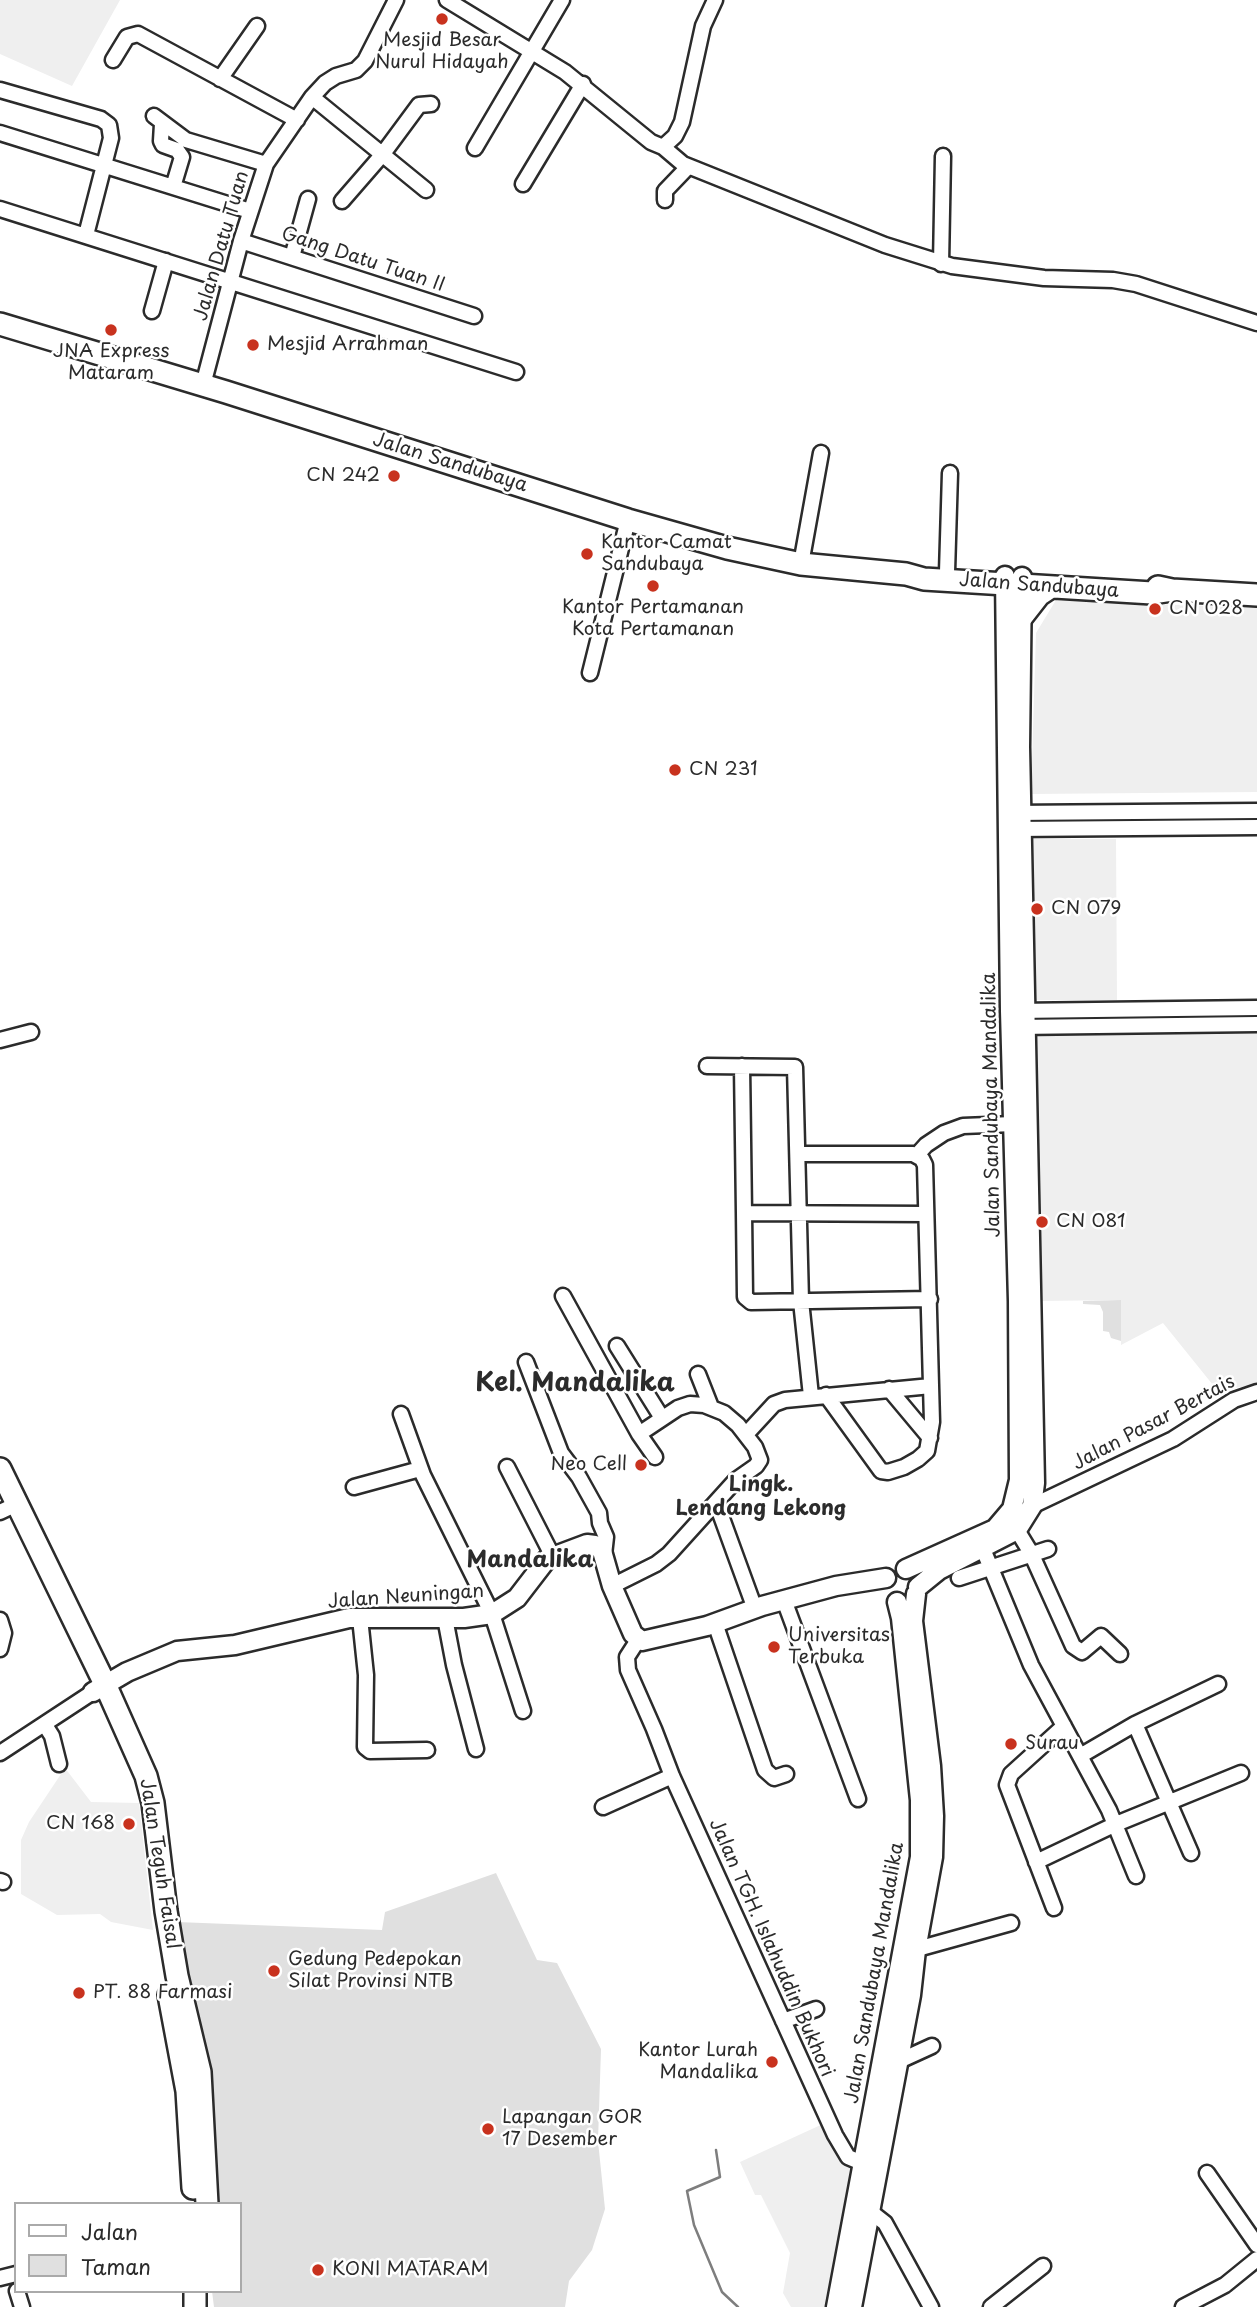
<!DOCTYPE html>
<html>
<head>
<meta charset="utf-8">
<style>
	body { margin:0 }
	#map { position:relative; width:1257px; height:2307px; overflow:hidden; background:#fff; font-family:"Playpen Sans",sans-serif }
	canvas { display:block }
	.legend { position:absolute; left:14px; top:2202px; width:228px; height:91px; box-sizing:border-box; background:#fff; border:2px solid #aaa; margin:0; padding:9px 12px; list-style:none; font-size:21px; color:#2b2b2b }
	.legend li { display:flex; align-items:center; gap:14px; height:35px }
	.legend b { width:35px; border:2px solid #aaa }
</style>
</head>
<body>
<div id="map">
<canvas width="1257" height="2307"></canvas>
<ul class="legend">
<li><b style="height:9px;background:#fff"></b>Jalan</li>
<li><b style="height:19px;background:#e0e0e0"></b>Taman</li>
</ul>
</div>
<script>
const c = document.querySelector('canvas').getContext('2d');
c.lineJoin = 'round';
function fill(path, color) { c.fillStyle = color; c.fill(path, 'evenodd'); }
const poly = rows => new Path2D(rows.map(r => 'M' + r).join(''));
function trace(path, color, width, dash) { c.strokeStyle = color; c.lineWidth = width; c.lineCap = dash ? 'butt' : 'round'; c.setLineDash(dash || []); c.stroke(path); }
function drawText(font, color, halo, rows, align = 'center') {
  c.font = font + ' "Playpen Sans",sans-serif'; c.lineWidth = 5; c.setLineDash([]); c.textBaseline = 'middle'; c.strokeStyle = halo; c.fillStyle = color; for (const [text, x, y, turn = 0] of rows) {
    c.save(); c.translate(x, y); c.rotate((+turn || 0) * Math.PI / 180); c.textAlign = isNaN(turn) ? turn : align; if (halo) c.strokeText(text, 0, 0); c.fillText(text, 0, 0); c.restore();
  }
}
fill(poly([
	[0,0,120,0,72,86,0,54],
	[1056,600,1257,608,1257,792,1031,794,1036,633],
	[1031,839,1116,839,1117,1000,1031,1000],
	[1257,1030,1257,1385,1217,1390,1163,1323,1121,1345,1121,1300,1039,1301,1035,1032],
	[65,1768,91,1802,139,1803,153,1930,111,1922,100,1914,57,1915,21,1894,21,1840,29,1822],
	[825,2123,854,2166,824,2307,791,2307,783,2293,790,2253,761,2195,755,2195,740,2162]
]), '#efefef');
fill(poly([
	[1121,1300,1121,1341,1111,1338,1109,1332,1103,1331,1103,1312,1100,1305,1083,1304,1083,1301],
	[496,1873,537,1960,557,1963,601,2049,598,2141,605,2209,592,2250,569,2281,565,2307,214,2307,212,2291,240,2291,240,2204,208,2204,177,1922,382,1930,385,1912]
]), '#e0e0e0');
trace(poly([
	[716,2150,720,2177,687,2191,694,2225,722,2292,738,2307]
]), '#7e7e7e', 2.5);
const minor = poly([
	[447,0,565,72,651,142,663,147,683,164,885,245,952,266,1044,278,1113,280,1136,284,1257,323],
	[113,60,127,37,138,34,297,120],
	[220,79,257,26],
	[0,90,101,119,109,125,111,138,86,235],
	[312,97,426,190],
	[154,116,186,140,266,164],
	[162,124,161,141,163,145,177,150,182,157,173,187],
	[0,133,250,211],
	[663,147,675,136,682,122,703,26,715,0],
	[475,148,562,0],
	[523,184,583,84],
	[665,200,665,191,688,167],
	[342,201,382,155,419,105,431,104],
	[0,209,516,372],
	[241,241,474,316],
	[292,257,308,199],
	[941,264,943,156],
	[152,311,166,261],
	[203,385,241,241,266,164,312,97,325,83,336,76,356,70,365,61,396,0],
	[801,564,821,453],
	[947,572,950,473],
	[590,673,628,520],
	[1012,813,1257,811],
	[1013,829,1257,827],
	[1015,1011,1257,1008],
	[1017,1027,1257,1024],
	[0,1040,31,1032],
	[707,1066,795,1067,801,1301,811,1396],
	[742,1066,744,1213,925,1214],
	[798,1154,913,1154,922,1159,925,1165,932,1422,927,1451,918,1459,904,1467,888,1472,881,1471,826,1395],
	[917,1155,926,1145,944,1133,963,1126,1013,1124],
	[744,1213,745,1297,751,1302,930,1299],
	[563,1296,639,1434,655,1457],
	[617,1346,662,1418],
	[526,1362,561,1453,579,1477,599,1513,600,1523,606,1537,604,1555],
	[698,1374,711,1407],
	[889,1389,930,1438],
	[401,1414,423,1475,492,1614,523,1711],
	[750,1430,774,1404,785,1400,931,1386],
	[507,1467,552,1555],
	[354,1487,420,1469],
	[716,1502,755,1609],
	[1032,1506,1173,1439,1234,1400,1257,1392],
	[0,1512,17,1504],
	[1017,1530,1031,1553,1073,1646,1082,1652,1101,1636,1120,1654],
	[983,1549,1031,1665,1109,1810,1136,1876],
	[959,1578,1048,1549],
	[612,1586,656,1564,669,1554,736,1480,756,1466,760,1460,755,1447,738,1425,724,1413,704,1405,690,1404,678,1408,639,1434],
	[784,1600,858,1799],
	[360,1618,366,1675,365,1747,370,1751,427,1750],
	[445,1618,454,1665,476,1749],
	[0,1620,4,1633,0,1649],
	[715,1623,765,1770,774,1778,786,1774],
	[638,1640,627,1657,628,1670,654,1729,672,1776,835,2135,848,2157,862,2163],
	[1135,1724,1191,1853],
	[45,1725,52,1736,59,1764],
	[0,1753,93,1692],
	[1080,1756,1135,1724,1218,1684],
	[603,1807,672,1776],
	[1036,1862,1116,1824,1241,1773],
	[0,1881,3,1882],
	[1054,1908,1007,1785,1011,1774,1064,1726],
	[910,1951,1011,1923],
	[783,2021,816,2009],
	[897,2062,932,2046],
	[1207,2173,1257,2245],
	[871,2212,885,2223,931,2307],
	[0,2278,16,2274],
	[17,2291,22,2307],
	[991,2307,1043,2266],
	[1183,2307,1225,2285,1257,2259]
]);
const major = poly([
	[906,1569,995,1529,1012,1509,1019,1480,1018,1301,1010,1011,1005,576],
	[918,1587,939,1570,1017,1530,1032,1506,1035,1483,1020,747,1022,577],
	[93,1692,127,1672,177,1651,235,1645,349,1618,464,1618,492,1614,517,1598,547,1559,587,1544,595,1545,602,1551,612,1586,633,1634,642,1641,707,1626,762,1606,836,1586,886,1578],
	[836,2307,920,1857,920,1800,901,1618,897,1602],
	[852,2307,911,1995,916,1950,933,1857,934,1816,931,1766,913,1621,916,1594]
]);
const highway = poly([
	[0,324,226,392,628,520,727,548,801,564,906,574,924,579,1152,593,1172,590],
	[1158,587,1172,590,1257,595],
	[1021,618,1039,595,1051,587],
	[0,1469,105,1684,146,1776,153,1803,166,1911,177,1976,200,2072,207,2204],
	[169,1995,187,2091,193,2188],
	[195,2291,195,2307]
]);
trace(minor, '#2b2b2b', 19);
trace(major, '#2b2b2b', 23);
trace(highway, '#2b2b2b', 26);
trace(minor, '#fff', 14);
trace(major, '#fff', 18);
trace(highway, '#fff', 21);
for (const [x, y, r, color] of [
	[442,19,7,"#c8321e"],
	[111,330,7,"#c8321e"],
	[253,345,7,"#c8321e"],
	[394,476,7,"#c8321e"],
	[587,554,7,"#c8321e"],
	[653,586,7,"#c8321e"],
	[1155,609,7,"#c8321e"],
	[675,770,7,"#c8321e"],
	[1037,909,7,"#c8321e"],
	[1042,1222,7,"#c8321e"],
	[641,1465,7,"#c8321e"],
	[774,1647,7,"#c8321e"],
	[1011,1744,7,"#c8321e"],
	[129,1824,7,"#c8321e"],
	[274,1971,7,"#c8321e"],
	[79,1993,7,"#c8321e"],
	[772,2062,7,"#c8321e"],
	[488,2129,7,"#c8321e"],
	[318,2270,7,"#c8321e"]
]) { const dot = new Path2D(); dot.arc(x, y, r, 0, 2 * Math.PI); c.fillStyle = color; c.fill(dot); trace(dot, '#fff', 2.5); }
drawText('19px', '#2b2b2b', '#fff', [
	["Mesjid Besar",442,41,"center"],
	["Nurul Hidayah",442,63,"center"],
	["Mesjid Arrahman",267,345],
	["JNA Express",111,352,"center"],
	["Mataram",111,374,"center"],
	["CN 242",380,476,"right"],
	["Kantor Camat",601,543],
	["Sandubaya",601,565],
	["Kantor Pertamanan",653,608,"center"],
	["Kota Pertamanan",653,630,"center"],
	["CN 028",1169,609],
	["CN 231",689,770],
	["CN 079",1051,909],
	["CN 081",1056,1222],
	["Neo Cell",627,1465,"right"],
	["Universitas",788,1636],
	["Terbuka",788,1658],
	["Surau",1025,1744],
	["CN 168",115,1824,"right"],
	["Gedung Pedepokan",288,1960],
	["Silat Provinsi NTB",288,1982],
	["PT. 88 Farmasi",93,1993],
	["Kantor Lurah",758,2051,"right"],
	["Mandalika",758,2073,"right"],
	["Lapangan GOR",502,2118],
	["17 Desember",502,2140],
	["KONI MATARAM",332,2270]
], 'left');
drawText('19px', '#2b2b2b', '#fff', [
	["Jalan Datu Tuan",222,246,-74],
	["Gang Datu Tuan II",363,260,18],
	["Jalan Sandubaya",450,463,17],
	["Jalan Sandubaya",1039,586,4],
	["Jalan Sandubaya Mandalika",992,1105,-91],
	["Jalan Pasar Bertais",1154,1423,-28],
	["Jalan Neuningan",406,1597,-4],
	["Jalan Teguh Faisal",159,1864,81],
	["Jalan TGH. Islahuddin Bukhori",771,1948,66],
	["Jalan Sandubaya Mandalika",875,1973,-80]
]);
drawText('bold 21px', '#2b2b2b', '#fff', [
	["Lingk.",761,1485],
	["Lendang Lekong",761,1509]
]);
drawText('bold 23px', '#2b2b2b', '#fff', [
	["Mandalika",530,1561]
]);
drawText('bold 26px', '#2b2b2b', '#fff', [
	["Kel. Mandalika",575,1384]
]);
</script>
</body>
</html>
